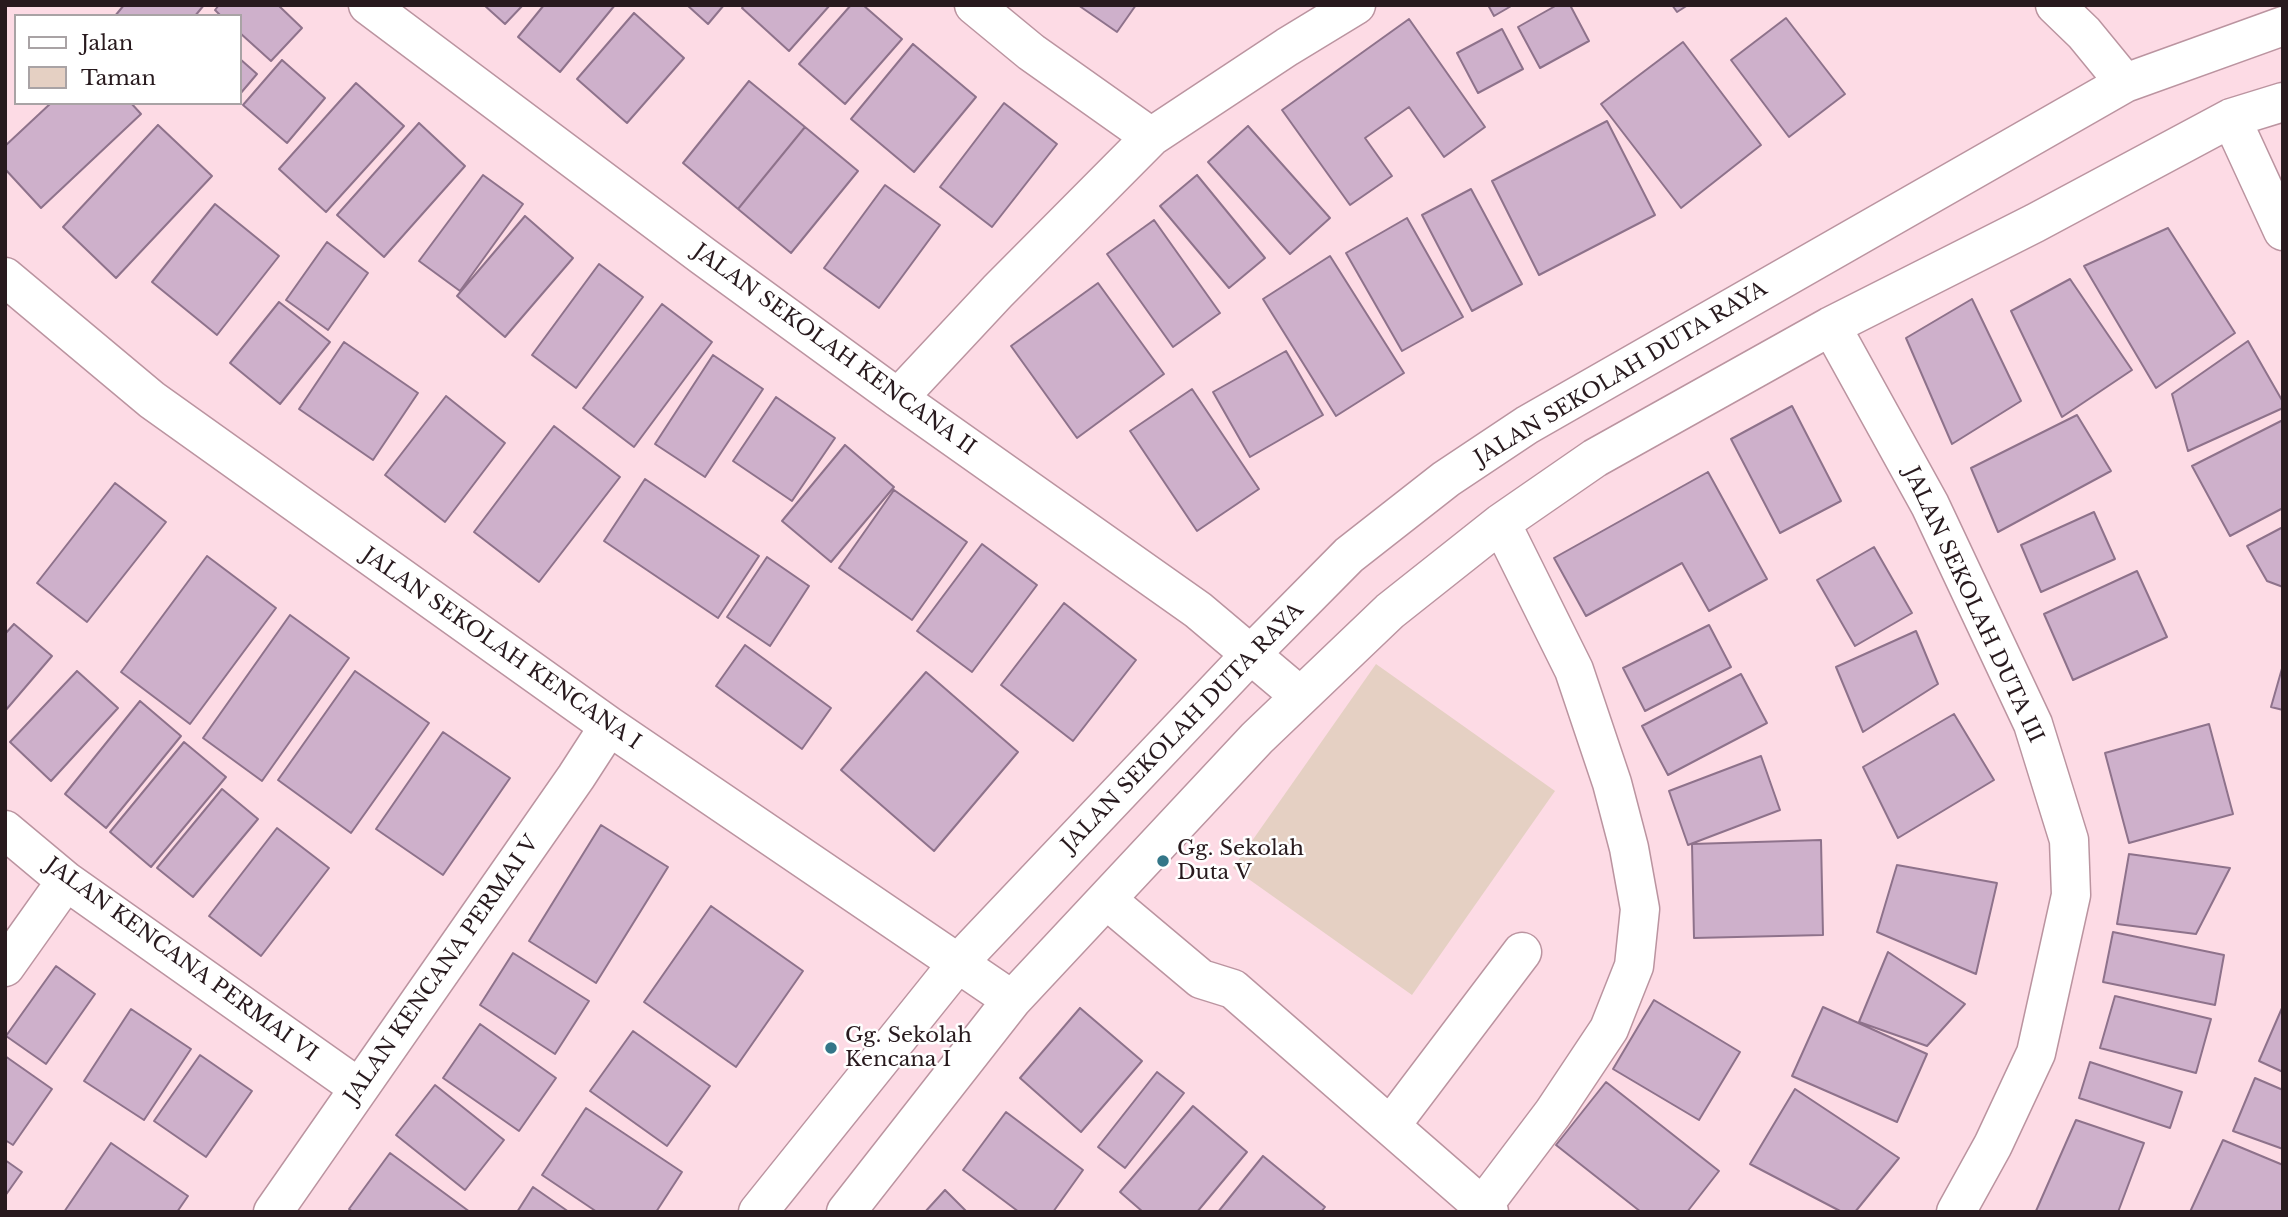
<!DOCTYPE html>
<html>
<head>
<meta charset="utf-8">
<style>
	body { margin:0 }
	#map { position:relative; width:2288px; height:1217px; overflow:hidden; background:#fddbe5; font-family:"Libre Baskerville",serif }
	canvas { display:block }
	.frame { position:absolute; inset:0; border:7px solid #281a1e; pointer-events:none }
	.legend { position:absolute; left:14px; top:14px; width:228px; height:91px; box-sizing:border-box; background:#fff; border:2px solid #a9a3a5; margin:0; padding:9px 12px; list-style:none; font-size:21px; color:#281a1e }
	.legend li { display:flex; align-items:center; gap:14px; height:35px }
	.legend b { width:35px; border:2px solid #a9a3a5 }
</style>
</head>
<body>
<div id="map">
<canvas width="2288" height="1217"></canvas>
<div class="frame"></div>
<ul class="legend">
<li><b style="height:9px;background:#fff"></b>Jalan</li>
<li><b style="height:19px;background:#e5d0c3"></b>Taman</li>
</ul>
</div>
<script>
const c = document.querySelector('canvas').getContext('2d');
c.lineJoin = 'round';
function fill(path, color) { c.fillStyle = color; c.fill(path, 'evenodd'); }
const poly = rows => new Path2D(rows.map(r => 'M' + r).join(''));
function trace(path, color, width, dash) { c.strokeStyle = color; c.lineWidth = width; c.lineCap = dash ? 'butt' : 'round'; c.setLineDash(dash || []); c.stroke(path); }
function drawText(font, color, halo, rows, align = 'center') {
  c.font = font + ' "Libre Baskerville",serif'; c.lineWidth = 5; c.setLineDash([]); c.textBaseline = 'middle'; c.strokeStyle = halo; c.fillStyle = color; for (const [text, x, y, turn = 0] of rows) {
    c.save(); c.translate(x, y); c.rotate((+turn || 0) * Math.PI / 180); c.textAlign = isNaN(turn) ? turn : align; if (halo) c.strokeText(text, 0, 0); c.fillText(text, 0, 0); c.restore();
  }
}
fill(poly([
	[1376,664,1555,791,1412,995,1233,868]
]), '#e5d0c3');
const building = poly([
	[124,5,204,5,195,16,115,16,124,5],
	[219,5,278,5,302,28,271,61,240,33,240,16,221,16,215,10,219,5],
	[484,5,523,5,505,24,484,5],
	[544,5,615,5,560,72,518,37,544,5],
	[687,5,724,5,708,24,687,5],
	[744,5,830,5,789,51,742,8,744,5],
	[851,5,863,5,902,39,845,104,799,64,851,5],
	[1078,5,1136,5,1117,32,1078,5],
	[1488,5,1513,5,1494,16,1488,5],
	[1557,5,1570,5,1589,41,1540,68,1518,27,1557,5],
	[1672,5,1688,5,1677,12,1672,5],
	[634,13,684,58,627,123,577,79,634,13],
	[1786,18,1845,94,1789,137,1731,60,1786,18],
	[1409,19,1485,127,1444,157,1409,107,1365,138,1392,176,1350,205,1282,110,1409,19],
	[1502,29,1523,69,1478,93,1457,53,1502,29],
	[1683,42,1761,145,1681,208,1601,104,1683,42],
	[913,44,976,97,914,172,851,119,913,44],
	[240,59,257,74,240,94,240,59],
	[282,60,325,98,287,143,243,105,282,60],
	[749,81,805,127,738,209,683,163,749,81],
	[356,83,404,126,326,212,279,169,356,83],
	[51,103,131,103,141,114,41,208,5,169,5,146,51,103],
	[1004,103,1057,144,992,227,940,187,1004,103],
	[1607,121,1655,215,1539,275,1492,181,1607,121],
	[419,123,465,166,384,257,337,215,419,123],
	[158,125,212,176,116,278,63,227,158,125],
	[1248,126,1330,218,1290,254,1208,162,1248,126],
	[805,127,858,171,791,253,738,209,805,127],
	[483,175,523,204,460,291,419,261,483,175],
	[1197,175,1265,258,1229,288,1160,206,1197,175],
	[885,185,940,225,879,308,824,268,885,185],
	[1471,189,1522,284,1472,311,1422,215,1471,189],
	[215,204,279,256,217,335,152,282,215,204],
	[525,216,573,258,505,337,457,296,525,216],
	[1407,218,1463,317,1402,351,1346,253,1407,218],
	[1154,220,1220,313,1173,347,1107,254,1154,220],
	[2168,228,2235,333,2156,388,2084,266,2168,228],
	[327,242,368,273,328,330,286,300,327,242],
	[1330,256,1404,373,1336,416,1263,299,1330,256],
	[599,264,643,297,576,388,532,355,599,264],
	[2070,279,2132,370,2062,417,2011,311,2070,279],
	[1098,283,1164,374,1077,438,1011,346,1098,283],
	[1972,299,2021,401,1952,444,1906,338,1972,299],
	[279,302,330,342,280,404,230,363,279,302],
	[662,304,712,342,634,447,583,408,662,304],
	[2248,341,2283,402,2283,408,2188,451,2172,394,2248,341],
	[344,342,418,393,373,460,299,409,344,342],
	[1286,351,1323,415,1250,457,1213,392,1286,351],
	[713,355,763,389,705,477,655,444,713,355],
	[1192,389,1259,489,1197,531,1130,431,1192,389],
	[446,396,505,443,445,522,385,475,446,396],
	[776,397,835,438,792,501,733,461,776,397],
	[1792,406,1841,501,1780,533,1731,439,1792,406],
	[2077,415,2111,471,1998,532,1971,468,2077,415],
	[2283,420,2283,508,2230,536,2192,466,2283,420],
	[554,426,620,477,539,582,474,532,554,426],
	[845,445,894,487,831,562,782,521,845,445],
	[1708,472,1767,579,1709,611,1682,563,1586,616,1554,558,1708,472],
	[645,479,759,556,718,618,604,541,645,479],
	[115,483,166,522,87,622,37,583,115,483],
	[894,490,967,542,912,620,839,568,894,490],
	[2094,512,2115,559,2041,592,2021,545,2094,512],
	[2283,527,2283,587,2267,581,2247,546,2283,527],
	[982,544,1037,585,972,672,917,631,982,544],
	[1874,547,1912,613,1855,646,1817,580,1874,547],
	[207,556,276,608,190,724,121,672,207,556],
	[767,557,809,586,770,646,727,617,767,557],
	[2137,571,2167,637,2073,680,2044,614,2137,571],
	[1064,603,1136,660,1073,741,1001,685,1064,603],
	[290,615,349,658,262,781,203,738,290,615],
	[14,624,52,656,5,711,5,634,14,624],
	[1709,625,1731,667,1645,711,1623,668,1709,625],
	[1916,631,1938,684,1863,732,1836,667,1916,631],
	[745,645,831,708,802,749,716,686,745,645],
	[2283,665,2283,710,2271,707,2283,665],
	[77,671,118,708,51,781,10,742,77,671],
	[355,671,429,723,351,833,278,780,355,671],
	[926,672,1018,752,934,851,841,770,926,672],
	[1741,674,1767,723,1668,775,1642,726,1741,674],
	[140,701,181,736,106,828,65,794,140,701],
	[1954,714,1994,780,1898,838,1863,767,1954,714],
	[2209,724,2233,814,2129,843,2105,753,2209,724],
	[443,732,510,778,443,875,376,829,443,732],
	[184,742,226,777,151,867,110,832,184,742],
	[1761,756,1780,810,1688,845,1669,791,1761,756],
	[222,789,258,819,193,897,157,868,222,789],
	[601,825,668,867,596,983,529,941,601,825],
	[277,828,329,868,261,956,209,916,277,828],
	[1821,840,1823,935,1694,938,1692,844,1821,840],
	[2129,854,2230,868,2196,934,2117,924,2129,854],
	[1897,865,1997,883,1976,974,1877,932,1897,865],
	[711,906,803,971,736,1067,644,1002,711,906],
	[2113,932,2224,955,2215,1005,2103,982,2113,932],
	[1888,952,1965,1004,1927,1046,1859,1022,1888,952],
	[513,953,589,1001,555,1054,480,1005,513,953],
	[56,966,95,994,46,1064,6,1036,56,966],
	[2115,996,2211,1019,2196,1073,2100,1048,2115,996],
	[1654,1000,1740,1052,1699,1120,1613,1069,1654,1000],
	[1823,1007,1927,1054,1897,1122,1792,1076,1823,1007],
	[1080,1008,1142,1061,1081,1132,1020,1078,1080,1008],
	[2282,1008,2283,1008,2283,1072,2259,1061,2282,1008],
	[131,1009,191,1049,144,1120,84,1081,131,1009],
	[480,1024,556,1078,519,1131,443,1078,480,1024],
	[633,1031,710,1086,667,1146,590,1091,633,1031],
	[200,1055,252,1091,206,1157,154,1121,200,1055],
	[5,1056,52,1089,13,1145,5,1140,5,1056],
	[2090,1062,2182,1092,2170,1128,2079,1098,2090,1062],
	[1157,1072,1184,1093,1125,1168,1098,1147,1157,1072],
	[2255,1078,2283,1090,2283,1149,2233,1131,2255,1078],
	[1606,1082,1719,1171,1687,1212,1641,1212,1556,1145,1606,1082],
	[435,1085,504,1140,465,1190,396,1135,435,1085],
	[1795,1089,1899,1158,1855,1212,1842,1212,1750,1164,1795,1089],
	[1193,1106,1247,1152,1197,1212,1143,1212,1120,1192,1193,1106],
	[586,1108,682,1172,656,1212,597,1212,542,1175,586,1108],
	[1006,1112,1083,1170,1053,1212,1019,1212,963,1170,1006,1112],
	[2076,1120,2144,1143,2118,1212,2036,1211,2076,1120],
	[2223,1140,2283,1165,2283,1212,2190,1212,2223,1140],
	[111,1143,188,1196,177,1212,64,1212,111,1143],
	[390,1153,470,1212,353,1212,349,1209,390,1153],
	[1263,1156,1325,1207,1321,1212,1218,1212,1263,1156],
	[5,1160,22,1172,5,1196,5,1160],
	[533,1187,569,1212,517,1212,533,1187],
	[945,1190,967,1212,925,1212,945,1190]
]);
fill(building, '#ceb0cb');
trace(building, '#8e728b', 2);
const minor = poly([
	[368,5,703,256,898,398,1198,610,1300,696],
	[974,5,1031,52,1151,137],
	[2055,5,2084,33,2125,83],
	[2231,118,2283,231],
	[5,277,152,400,609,726,1012,1000],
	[1831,326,1930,505,2033,724,2069,840,2071,895,2036,1053,1993,1145,1956,1212],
	[898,398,998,291,1151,137,1287,47,1356,5],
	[5,830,66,881,359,1088],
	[1107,900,1201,979,1233,989,1489,1212],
	[5,967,66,881],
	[1391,1125,1522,952],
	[1482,1207,1553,1113,1609,1029,1634,966,1640,909,1629,848,1612,783,1574,670,1501,523],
	[273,1212,576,777,609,726],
	[758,1212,958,963,1252,653,1349,555,1446,479,1527,425,2125,83,2283,26],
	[846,1212,1012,1000,1257,738,1390,611,1501,523,1595,458,1831,326,2035,223,2231,118,2283,102]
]);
trace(minor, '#bb94a0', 41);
trace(minor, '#fff', 38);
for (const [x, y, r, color] of [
	[1163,861,7,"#347688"],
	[831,1048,7,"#347688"]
]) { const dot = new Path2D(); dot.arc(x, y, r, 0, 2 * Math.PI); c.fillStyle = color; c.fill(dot); trace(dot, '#fff', 2.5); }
drawText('21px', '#281a1e', '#fff', [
	["JALAN SEKOLAH KENCANA II",834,350,36],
	["JALAN SEKOLAH DUTA RAYA",1621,374,-31],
	["JALAN SEKOLAH DUTA III",1973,605,65],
	["JALAN SEKOLAH KENCANA I",501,649,35],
	["JALAN SEKOLAH DUTA RAYA",1183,728,-46],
	["JALAN KENCANA PERMAI VI",181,960,36],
	["JALAN KENCANA PERMAI V",442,970,-55]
]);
drawText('21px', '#281a1e', '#fff', [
	["Gg. Sekolah",1177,849],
	["Duta V",1177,873],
	["Gg. Sekolah",845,1036],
	["Kencana I",845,1060]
], 'left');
</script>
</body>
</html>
